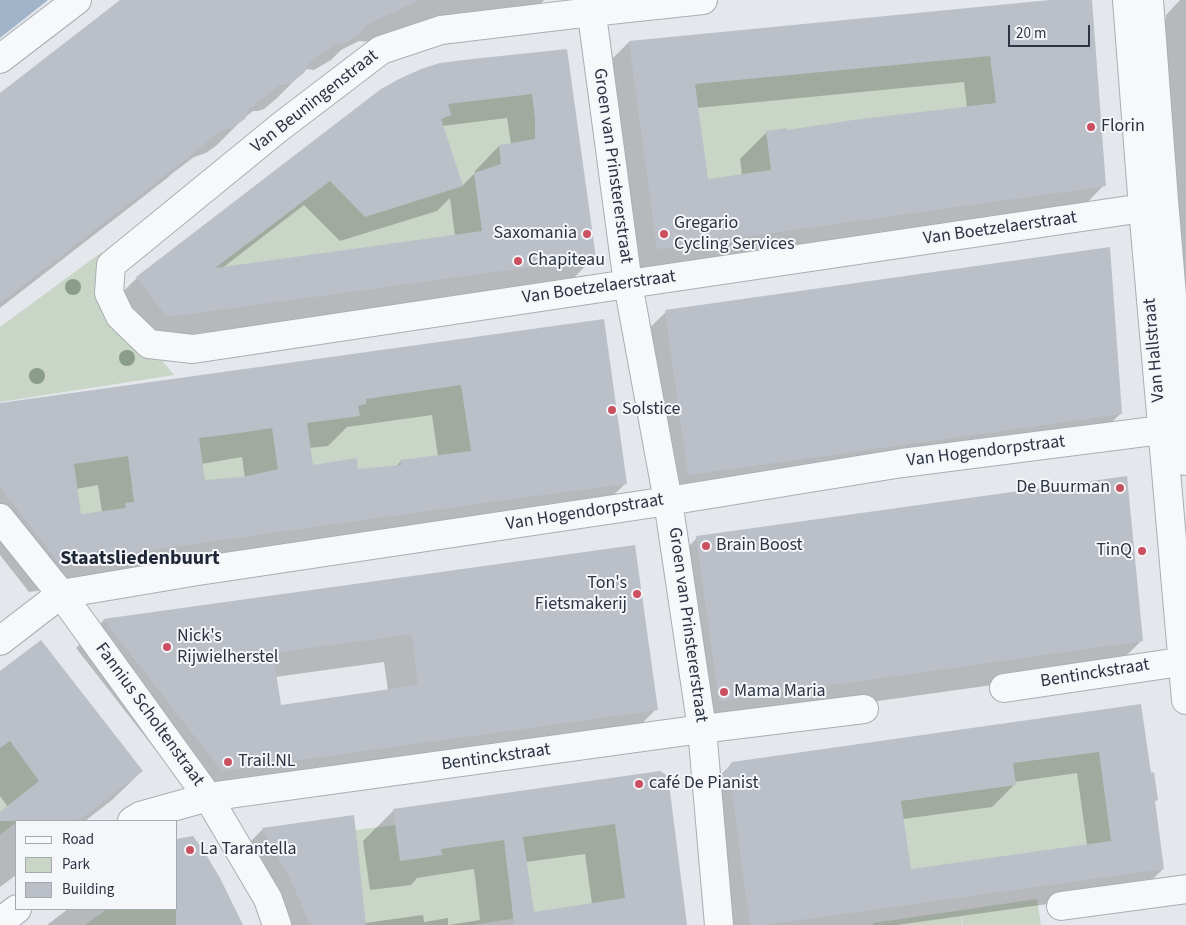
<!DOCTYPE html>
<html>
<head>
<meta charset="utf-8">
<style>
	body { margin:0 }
	#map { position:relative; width:1186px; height:925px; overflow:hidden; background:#e4e7eb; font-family:"Source Sans 3",sans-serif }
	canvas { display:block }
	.legend { position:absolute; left:15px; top:820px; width:162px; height:90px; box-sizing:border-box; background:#f4f6f9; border:1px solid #a4a8b0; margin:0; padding:6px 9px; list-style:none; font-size:15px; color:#2c3443 }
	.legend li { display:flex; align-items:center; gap:10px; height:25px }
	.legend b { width:25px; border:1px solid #a4a8b0 }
	.scale { position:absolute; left:1008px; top:25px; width:82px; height:22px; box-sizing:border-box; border:2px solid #2c3443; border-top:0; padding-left:6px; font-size:15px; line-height:18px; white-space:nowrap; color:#2c3443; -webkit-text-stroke:4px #f4f6f9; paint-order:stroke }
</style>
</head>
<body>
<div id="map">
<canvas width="1186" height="925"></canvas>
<ul class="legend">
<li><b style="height:6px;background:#f7f8fa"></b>Road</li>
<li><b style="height:14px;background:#c9d5c6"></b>Park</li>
<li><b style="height:14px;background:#bbc0c8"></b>Building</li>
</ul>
<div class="scale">20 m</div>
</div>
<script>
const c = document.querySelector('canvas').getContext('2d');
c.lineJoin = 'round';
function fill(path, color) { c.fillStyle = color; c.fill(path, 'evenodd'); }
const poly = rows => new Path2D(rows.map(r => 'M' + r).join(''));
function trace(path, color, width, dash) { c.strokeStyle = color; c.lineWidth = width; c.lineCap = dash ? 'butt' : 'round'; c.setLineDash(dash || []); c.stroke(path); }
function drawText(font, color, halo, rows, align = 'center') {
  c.font = font + ' "Source Sans 3",sans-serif'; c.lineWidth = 4; c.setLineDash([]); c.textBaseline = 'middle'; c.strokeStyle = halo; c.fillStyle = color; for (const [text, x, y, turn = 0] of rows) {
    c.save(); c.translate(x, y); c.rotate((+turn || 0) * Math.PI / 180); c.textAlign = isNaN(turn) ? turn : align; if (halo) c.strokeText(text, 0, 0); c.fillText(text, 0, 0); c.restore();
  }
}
fill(poly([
	[1062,33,1064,172,682,226,663,85],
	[538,83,560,239,168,288,425,101],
	[102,252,112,317,155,352,174,375,0,402,0,327],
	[564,361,579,471,67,541,0,448],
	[0,706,102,756,0,835],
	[1124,729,1136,844,775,893,757,775],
	[643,792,656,896,473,925,338,925,304,837],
	[1037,899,1041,925,963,925,961,913,962,925,873,925,873,923],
	[107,909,176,909,226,925,85,925]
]), '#c9d5c6');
fill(poly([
	[0,0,48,0,0,38]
]), '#a1b4c9');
fill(poly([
	[122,0,544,0,531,13,420,24,393,30,385,37,370,42,359,41,341,50,331,60,314,70,307,69,300,75,276,99,264,109,258,111,253,111,243,119,217,145,206,153,194,157,174,172,166,179,0,308,0,95],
	[1064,0,1091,0,1104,185,1078,212,631,275,603,68,629,42],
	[964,82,967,107,786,131,767,132,740,159,742,175,707,180,697,108],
	[1180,0,1186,0,1186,408,1147,38,1166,18,1166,15],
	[566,50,594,257,570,282,142,341,112,302,137,278,381,90],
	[507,118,511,144,499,146,475,171,475,173,462,186,442,126],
	[450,198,455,236,221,269,304,205,340,241,437,211],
	[666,312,1121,413,1094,440,662,501,639,338],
	[603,320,626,483,595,513,488,527,29,592,0,555,0,404],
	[432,415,438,457,401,461,396,467,357,471,312,467,309,448,328,446,347,427],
	[242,457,245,478,204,481,201,464],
	[98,485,102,512,80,515,76,489],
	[697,538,1141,641,1114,668,692,727,670,565],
	[634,546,656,709,628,738,193,798,76,648,104,620],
	[384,662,388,691,280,707,275,677],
	[0,673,142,771,112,800,85,821,16,821,16,875,0,887,0,814,8,807,0,796],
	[1140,706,1163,869,1141,891,897,925,725,925,710,785,733,763],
	[1077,773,1087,845,910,870,903,819,992,807,1015,784,1014,782],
	[660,773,686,925,448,925,480,920,474,869,417,878,411,885,370,890,363,841,394,810],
	[585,854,592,904,533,913,526,862],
	[263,829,365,923,423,915,424,922,448,918,448,925,268,925,233,859],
	[68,909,176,909,241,925,47,925]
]), '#0003');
fill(poly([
	[120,0,419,0,364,26,359,34,342,45,335,44,308,64,304,73,291,83,285,85,280,85,249,109,245,119,233,127,221,131,194,152,194,153,0,303,0,93],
	[1050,0,1092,0,1106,186,657,249,629,41],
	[990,56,996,103,853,120,787,130,787,128,766,131,771,170,708,179,695,84],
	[567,49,596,258,167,317,136,277,381,89,399,79,421,69,440,63,472,59],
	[532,94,535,119,535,139,499,145,501,164,474,173,482,231,215,268,330,181,365,217,463,186,441,119,451,115,448,104],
	[1110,247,1122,414,688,475,665,310],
	[604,319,627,484,519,498,59,563,0,487,0,403],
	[461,385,471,451,400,460,401,465,358,469,357,458,313,465,307,423,360,416,358,406,366,404,366,399],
	[272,428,278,469,243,477,205,480,199,438,240,433],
	[128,456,134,502,125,503,126,508,81,514,74,464],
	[1127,476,1143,641,719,701,696,536],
	[635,545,658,710,421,743,222,771,103,619],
	[412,634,418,685,281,705,273,653],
	[41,640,143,771,78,821,0,821,0,812,39,781,10,741,0,748,0,671],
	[1141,704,1151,773,1154,772,1158,800,1155,801,1164,869,763,925,750,925,731,785,722,784,722,776,732,762],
	[1099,752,1111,841,911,869,901,801,1016,785,1013,763],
	[660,771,668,776,687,925,514,925,504,840,441,849,442,855,400,861,393,809],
	[615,824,625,898,534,912,523,837],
	[354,815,366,925,310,925,292,882,262,828],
	[193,836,204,851,220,878,243,925,176,925,176,839]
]), '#bbc0c8');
const minor = poly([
	[590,0,628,284,668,501,702,729,719,925],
	[703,0,591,12,441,30,381,50,280,127,111,265,109,293,120,316,149,344,193,349,628,284,1143,208],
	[1127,0,1143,208,1186,700],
	[1149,0,1164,200,1186,461],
	[0,59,77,0],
	[0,518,61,594,208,797,268,899,277,925],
	[0,641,61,594,198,571,668,501,902,463,1186,427],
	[1004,688,1186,661],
	[132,821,140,816,208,797,702,729,864,709],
	[1061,906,1186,889],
	[0,922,17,909]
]);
trace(minor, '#a9aeb5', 30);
trace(minor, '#f7f8fa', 28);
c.fillStyle = '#8a9c8a';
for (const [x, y] of [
	[73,287],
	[127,358],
	[37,376]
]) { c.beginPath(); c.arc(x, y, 8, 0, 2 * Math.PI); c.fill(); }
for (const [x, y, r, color] of [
	[1091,127,5,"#ca5060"],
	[587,234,5,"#ca5060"],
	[664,234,5,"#ca5060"],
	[518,261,5,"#ca5060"],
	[612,410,5,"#ca5060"],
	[1120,488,5,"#ca5060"],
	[706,546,5,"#ca5060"],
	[1142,551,5,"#ca5060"],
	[637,594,5,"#ca5060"],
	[167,647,5,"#ca5060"],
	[724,692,5,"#ca5060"],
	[228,762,5,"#ca5060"],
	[639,784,5,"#ca5060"],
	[190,850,5,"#ca5060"]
]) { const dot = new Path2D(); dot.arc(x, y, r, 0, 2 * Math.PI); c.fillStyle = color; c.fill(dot); trace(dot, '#f4f6f9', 2); }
drawText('18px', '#2c3443', '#f4f6f9', [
	["Van Beuningenstraat",315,102,-38],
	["Groen van Prinstererstraat",612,166,82],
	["Van Boetzelaerstraat",1000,229,-8],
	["Van Boetzelaerstraat",599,288,-8],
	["Van Hallstraat",1155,350,-95],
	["Van Hogendorpstraat",986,452,-7],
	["Van Hogendorpstraat",585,513,-9],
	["Groen van Prinstererstraat",687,625,82],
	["Bentinckstraat",1095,674,-9],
	["Fannius Scholtenstraat",149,715,54],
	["Bentinckstraat",496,758,-8]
]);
drawText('18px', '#2c3443', '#f4f6f9', [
	["Florin",1101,127],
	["Gregario",674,224],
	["Cycling Services",674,245],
	["Saxomania",577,234,"right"],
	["Chapiteau",528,261],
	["Solstice",622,410],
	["De Buurman",1110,488,"right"],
	["Brain Boost",716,546],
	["TinQ",1132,551,"right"],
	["Ton's",627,584,"right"],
	["Fietsmakerij",627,605,"right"],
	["Nick's",177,637],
	["Rijwielherstel",177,658],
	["Mama Maria",734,692],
	["Trail.NL",238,762],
	["café De Pianist",649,784],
	["La Tarantella",200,850]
], 'left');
drawText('bold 20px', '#1e2534', '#f4f6f9', [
	["Staatsliedenbuurt",140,560]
]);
</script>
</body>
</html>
